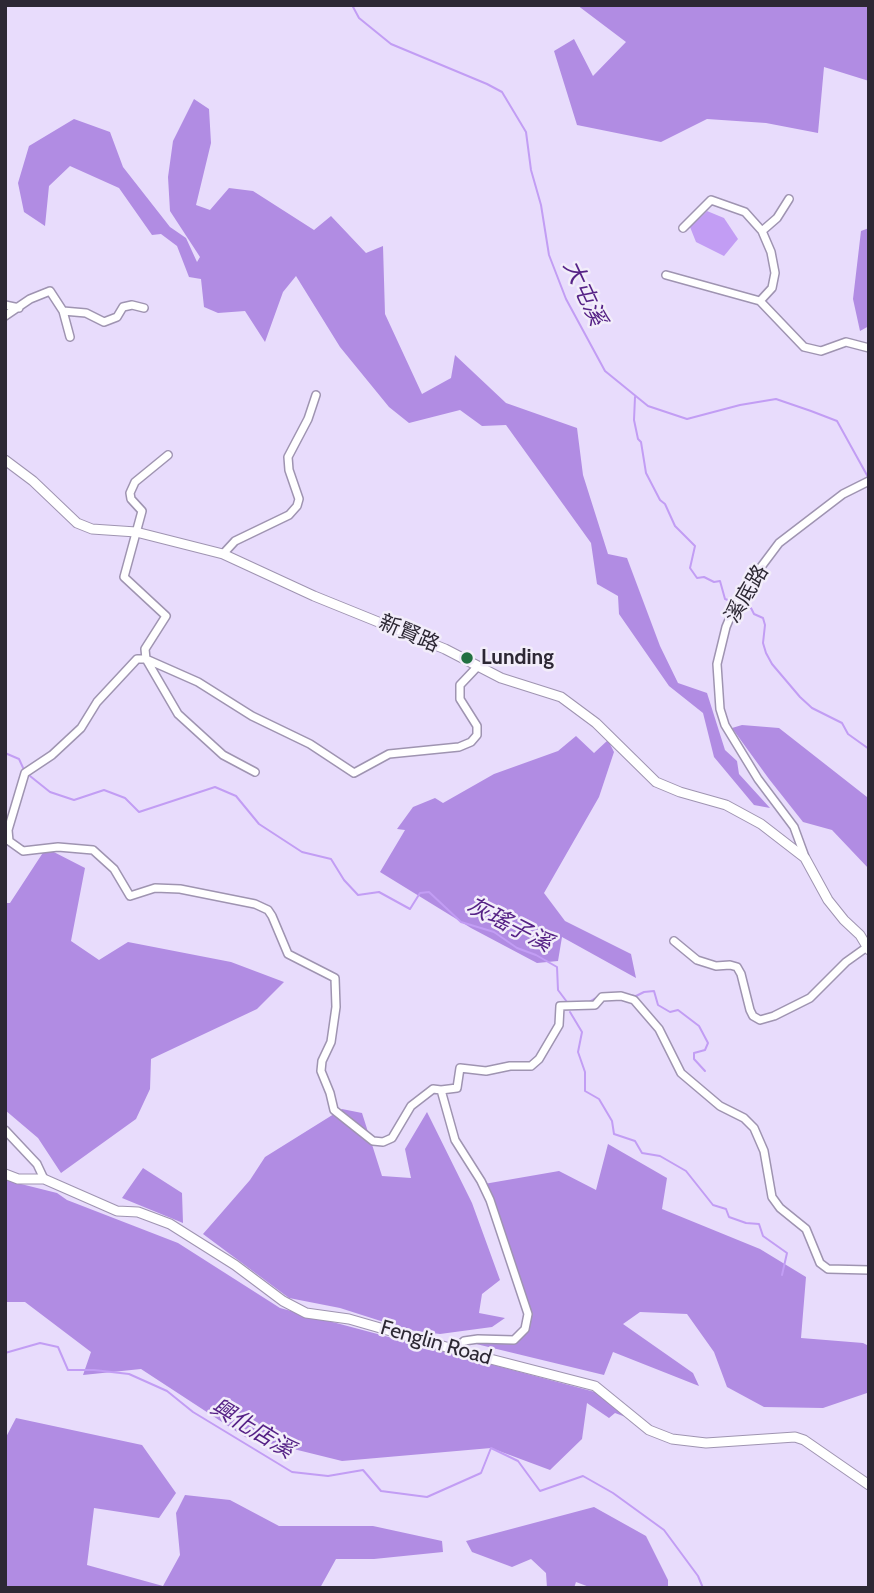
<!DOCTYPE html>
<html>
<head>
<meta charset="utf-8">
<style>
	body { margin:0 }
	#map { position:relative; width:874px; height:1593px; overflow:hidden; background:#e8dcfc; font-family:Cabin,sans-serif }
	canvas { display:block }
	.frame { position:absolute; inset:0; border:7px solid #2d2834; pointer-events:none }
</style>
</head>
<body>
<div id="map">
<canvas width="874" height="1593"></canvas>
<div class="frame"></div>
</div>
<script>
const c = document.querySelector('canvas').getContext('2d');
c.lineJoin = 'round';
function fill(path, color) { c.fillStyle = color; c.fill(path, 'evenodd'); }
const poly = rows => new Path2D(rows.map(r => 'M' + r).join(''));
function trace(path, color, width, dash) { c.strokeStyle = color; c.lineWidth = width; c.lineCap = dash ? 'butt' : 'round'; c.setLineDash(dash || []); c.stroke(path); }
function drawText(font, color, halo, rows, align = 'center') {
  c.font = font + ' Cabin,"Noto Sans TC",sans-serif'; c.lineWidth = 5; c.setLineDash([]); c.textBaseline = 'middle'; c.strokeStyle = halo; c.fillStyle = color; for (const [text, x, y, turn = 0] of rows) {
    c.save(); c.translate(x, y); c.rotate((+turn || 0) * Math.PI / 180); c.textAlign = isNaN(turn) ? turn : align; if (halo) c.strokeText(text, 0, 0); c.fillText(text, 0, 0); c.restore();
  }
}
fill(poly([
	[577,5,869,5,869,81,824,67,818,133,766,123,707,119,661,142,577,125,554,51,574,39,593,76,626,42],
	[194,99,209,109,211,143,196,205,210,210,229,188,253,191,314,230,331,216,366,253,383,246,385,314,422,394,451,378,455,355,506,403,577,428,583,475,608,554,627,558,660,646,678,683,707,693,725,750,737,761,739,774,770,808,754,805,714,757,703,713,669,686,619,614,618,596,597,584,591,543,506,425,482,426,460,410,409,423,389,407,340,347,296,276,283,292,265,342,245,311,218,313,204,307,201,279,189,277,177,246,161,234,152,235,119,188,70,166,49,186,45,226,24,212,18,183,29,146,74,119,110,132,123,167,170,227,186,238,197,262,200,257,170,211,168,177,173,141],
	[869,228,869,326,860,331,853,299,861,231],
	[742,725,779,728,867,797,869,801,869,869,832,830,803,822,769,779,732,728],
	[576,736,594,753,608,740,614,752,599,797,544,893,565,921,631,954,636,978,562,937,558,961,537,963,471,928,380,872,405,830,397,829,413,807,435,798,443,803,494,774,558,751],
	[46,848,85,868,71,941,99,960,128,942,231,962,284,982,257,1009,151,1059,150,1089,136,1119,61,1173,38,1138,5,1110,5,903,10,903],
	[342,1109,362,1113,382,1176,411,1178,405,1149,427,1112,472,1203,500,1280,482,1294,479,1313,505,1318,492,1327,440,1334,409,1330,340,1308,289,1298,203,1234,250,1180,265,1157],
	[608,1144,667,1178,662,1209,760,1249,806,1277,801,1338,863,1343,869,1346,869,1394,867,1393,823,1408,764,1407,727,1387,714,1352,687,1314,640,1312,623,1324,693,1373,699,1386,613,1352,604,1375,472,1343,525,1333,523,1303,484,1184,559,1171,596,1190],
	[143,1168,182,1193,183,1223,122,1198],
	[5,1180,57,1193,67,1200,178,1243,280,1308,595,1392,631,1419,615,1413,609,1418,587,1403,582,1439,550,1470,491,1448,342,1461,245,1437,141,1369,83,1375,91,1352,25,1302,5,1302],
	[16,1418,142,1445,176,1493,159,1518,94,1508,87,1565,163,1586,180,1555,176,1513,185,1495,230,1500,279,1526,373,1526,442,1541,443,1552,374,1559,336,1559,320,1588,5,1588,5,1439],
	[594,1507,646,1536,668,1580,668,1588,592,1588,576,1582,574,1588,547,1588,546,1573,531,1559,512,1567,472,1552,466,1541]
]), '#b18ce3');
fill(poly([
	[707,211,724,218,738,239,724,256,696,242,690,227]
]), '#c29df4');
trace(poly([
	[352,5,359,18,391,44,487,84,502,92,526,132,531,170,541,205,549,255,566,299,605,371,648,406,687,419,740,405,776,399,811,411,837,421,868,477],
	[635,397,634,420,638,439,641,442,646,473,660,500,665,504,675,526,695,546,690,568,697,578,704,577,714,582,720,581,725,599,734,602],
	[739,604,751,608,754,614,763,618,765,625,763,643,766,653,772,664,800,697,812,708,842,723,848,734,869,749],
	[5,753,19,759,25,772],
	[30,776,50,792,74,800,104,790,125,798,139,812,215,787,236,796,259,824,302,852,331,859,344,880,358,895,379,892,410,909,420,893,429,892,461,922,494,932,517,948,536,955,557,967,558,990,567,1002],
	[628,995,636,996,644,992,654,991,658,1005,670,1012,678,1010,699,1026,708,1043,705,1050,694,1053,694,1059,705,1071],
	[568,1002,580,1002],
	[589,1002,599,996],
	[570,1012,582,1032,578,1052,585,1072,585,1091,599,1099,612,1121,614,1134,635,1141,642,1153,660,1156,686,1171,713,1205,726,1209,729,1217,746,1223,759,1224,763,1236,787,1253,782,1275],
	[5,1353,40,1343,58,1347,68,1370,94,1370,129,1374,167,1391,193,1412,292,1472,328,1476,363,1470,381,1491,427,1497,481,1473,491,1448,518,1461,540,1491,583,1476,613,1493,664,1530,698,1576,703,1588]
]), '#c29df4', 2);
const minor = poly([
	[683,228,711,200,745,212,762,231,771,252,775,273,772,288,760,301],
	[762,231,777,218,789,199],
	[666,275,760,301,804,347,821,351,846,342,869,348],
	[5,305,19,308],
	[63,311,70,337],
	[5,316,30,299,50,291,63,311,86,313,104,322,117,317,123,307,132,305,144,308],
	[168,455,135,482,130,493,131,499,142,511,124,577,166,616,145,649,146,659,178,714,223,755,255,772],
	[223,554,235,541,289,515,297,506,299,499,289,470,288,457,308,419,316,395],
	[805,857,794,827,758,779,725,725,720,709,717,664,726,627,734,608,743,591,779,543,843,494,869,481],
	[674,941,697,960,716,966,730,965,737,967,741,974,750,1010,753,1016,760,1020,774,1016,810,998,846,962,867,947],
	[441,1090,457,1088,460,1068,486,1071,510,1066,531,1066,539,1059,559,1025,560,1006,595,1005,602,997,621,996,634,1000,659,1029,681,1073,720,1106,744,1118,754,1128,764,1151,772,1197,780,1208,806,1229,820,1263,828,1269,869,1270],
	[5,1130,37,1164,44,1179],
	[455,1349,464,1341,478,1339,514,1340,525,1329,528,1314,490,1200,481,1181,455,1140,441,1090,433,1089,411,1106,392,1138,383,1142,373,1141,334,1110,330,1093,321,1071,322,1061,331,1042,336,1007,335,978,288,954,272,916,268,910,255,904,180,889,155,888,130,896,114,869,93,850,58,847,23,851,9,841,8,830,25,773,52,755,81,728,97,702,137,659,146,659,198,682,252,716,310,744,354,773,389,754,459,747,471,742,477,735,477,726,460,699,460,685,478,666]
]);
const tertiary = poly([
	[5,460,33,481,77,523,92,529,136,532,223,554,314,596,445,649,501,678,561,697,596,723,656,782,680,792,726,805,761,824,805,858,828,900,844,920,860,935,869,950],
	[5,1174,18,1179,44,1179,117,1211,138,1212,170,1224,235,1265,283,1301,306,1313,349,1319,467,1353,595,1386,649,1430,672,1439,706,1443,795,1437,804,1440,869,1485]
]);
trace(minor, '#9f94b1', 10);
trace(tertiary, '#9f94b1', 11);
trace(minor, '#fff', 7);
trace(tertiary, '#fff', 9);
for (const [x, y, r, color] of [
	[467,658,7,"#217041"]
]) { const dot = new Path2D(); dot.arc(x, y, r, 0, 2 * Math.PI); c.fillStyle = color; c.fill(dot); trace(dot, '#f2edfa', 2.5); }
drawText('21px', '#2d2834', '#f2edfa', [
	["溪底路",747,594,-59],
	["新賢路",409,634,23],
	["Fenglin Road",436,1343,16]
]);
drawText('bold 21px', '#2d2834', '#f2edfa', [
	["Lunding",481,658]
], 'left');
drawText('italic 23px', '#562286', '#f2edfa', [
	["大屯溪",584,293,65],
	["灰瑤子溪",509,925,27],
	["興化店溪",252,1429,31]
]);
</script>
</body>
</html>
